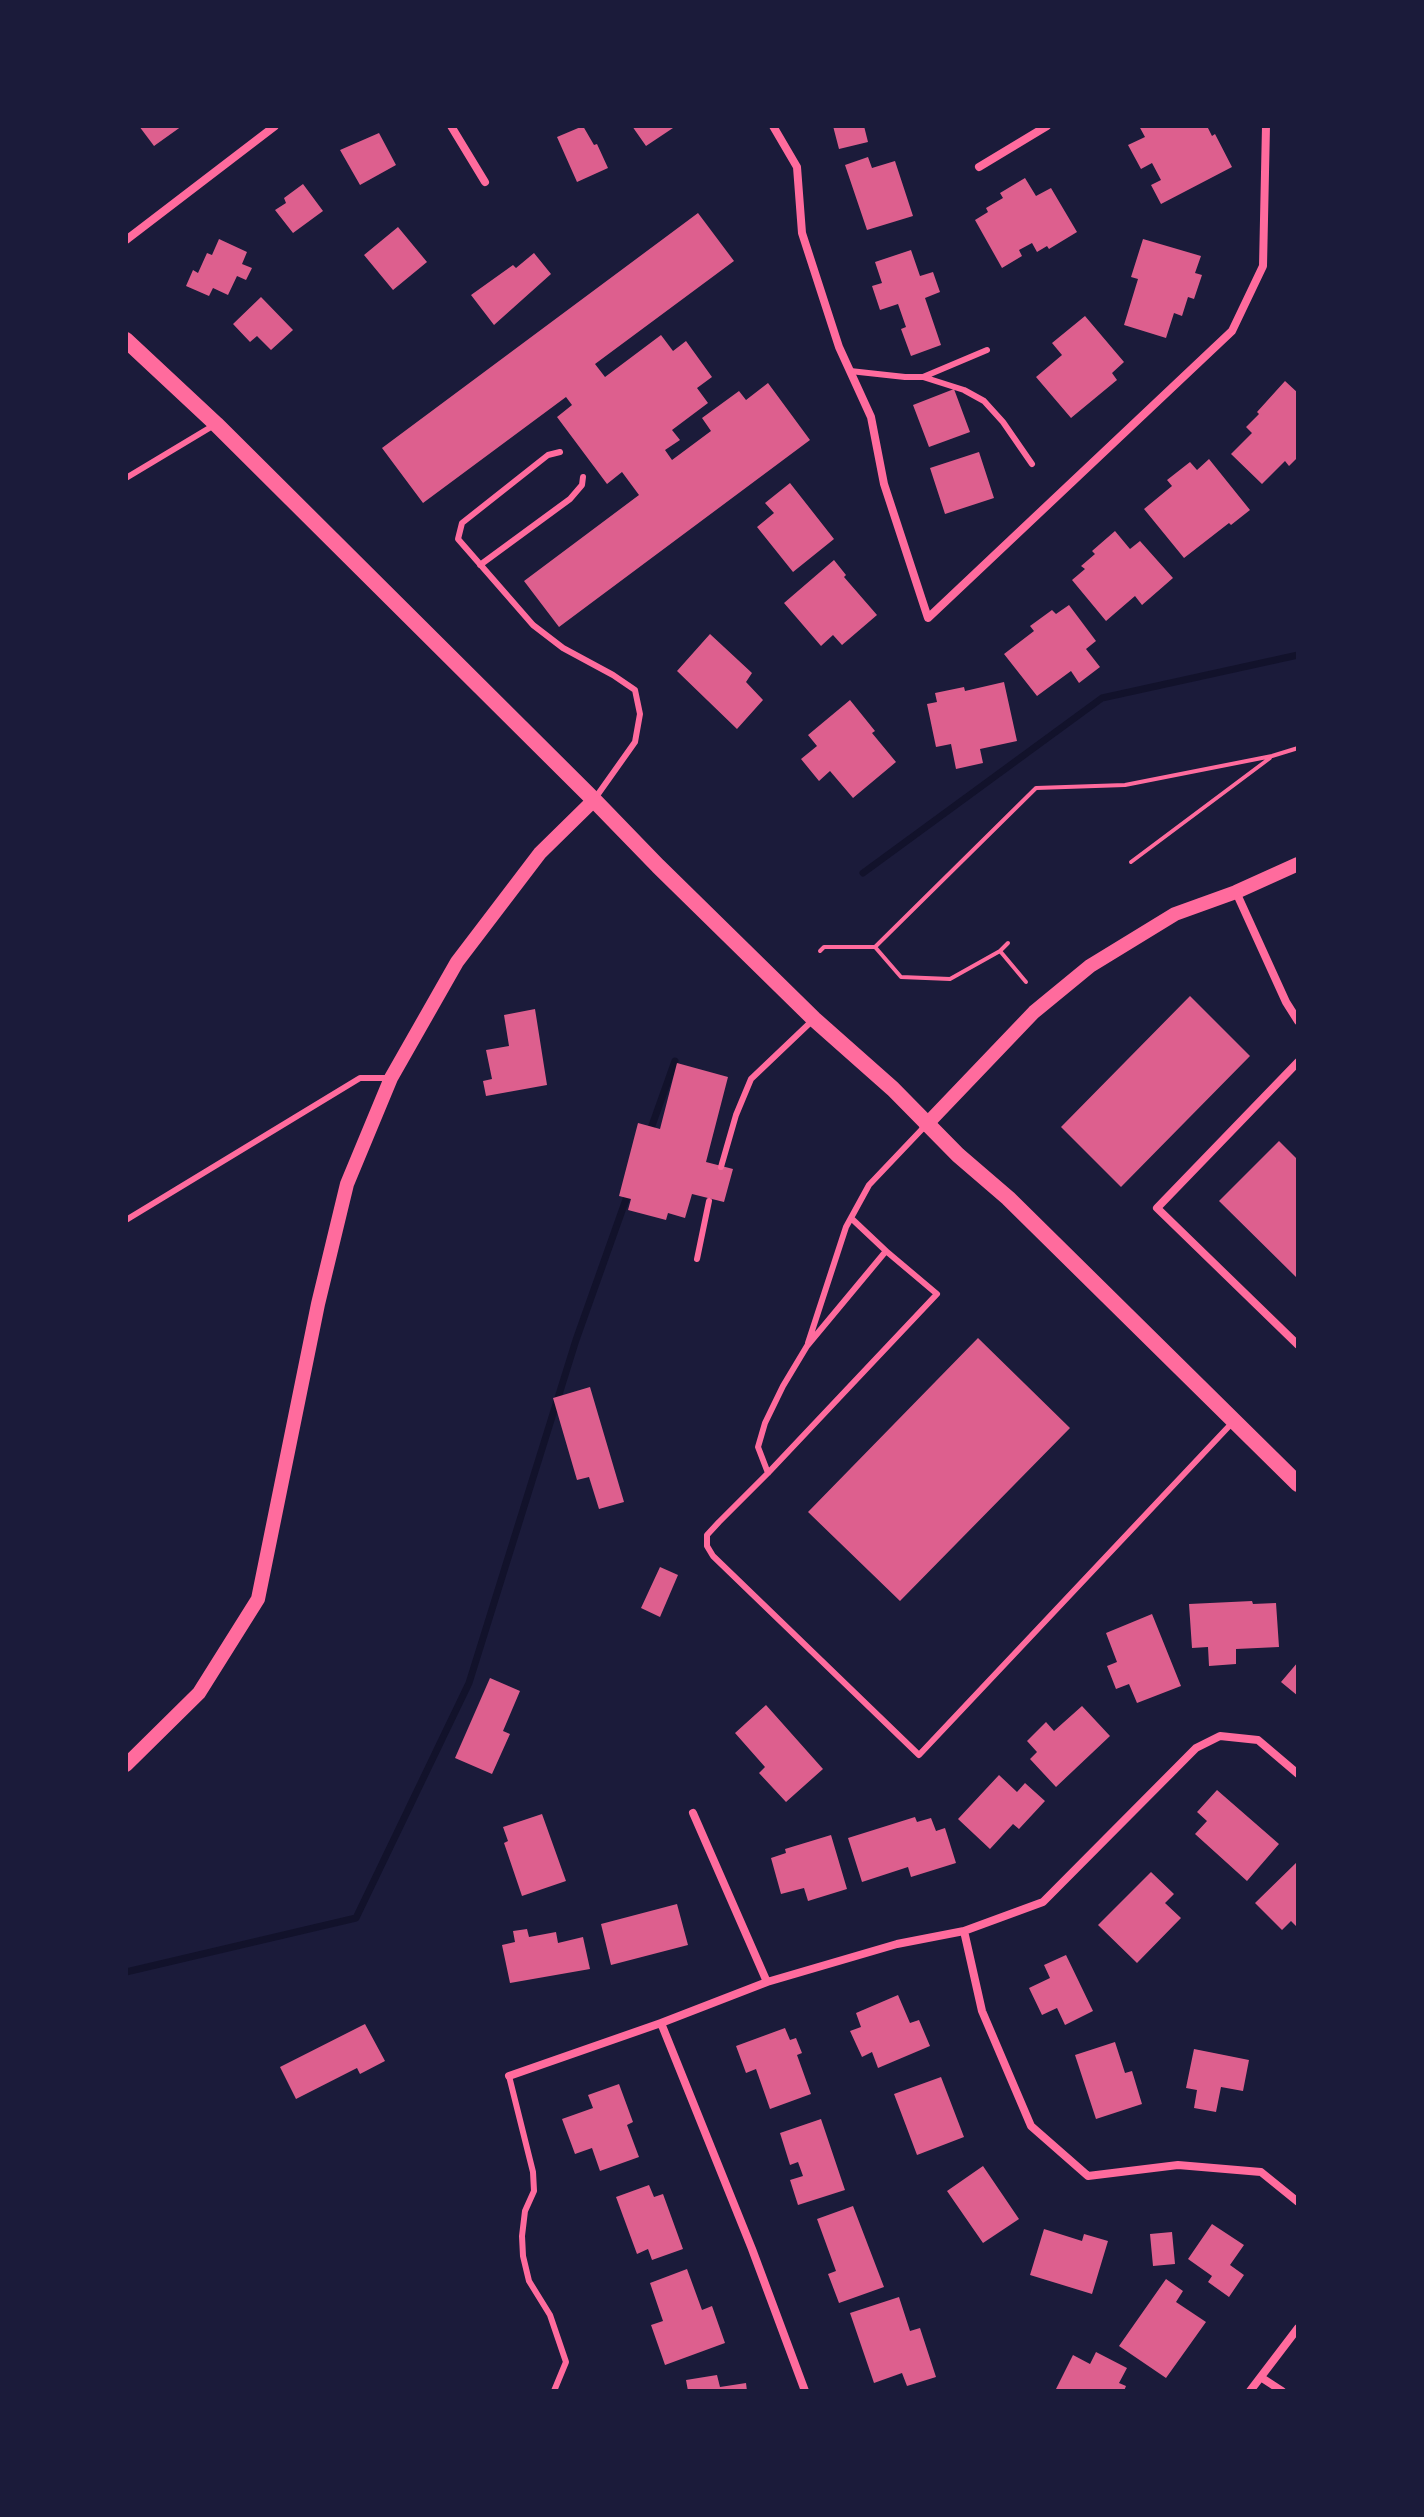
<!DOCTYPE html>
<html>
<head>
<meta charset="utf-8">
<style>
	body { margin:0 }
	#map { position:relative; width:1424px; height:2517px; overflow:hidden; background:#1b1b3a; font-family:"Sofia Sans Condensed",sans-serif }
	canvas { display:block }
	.frame { position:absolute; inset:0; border:128px solid #1b1b3a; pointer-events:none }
</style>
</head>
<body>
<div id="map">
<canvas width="1424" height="2517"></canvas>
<div class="frame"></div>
</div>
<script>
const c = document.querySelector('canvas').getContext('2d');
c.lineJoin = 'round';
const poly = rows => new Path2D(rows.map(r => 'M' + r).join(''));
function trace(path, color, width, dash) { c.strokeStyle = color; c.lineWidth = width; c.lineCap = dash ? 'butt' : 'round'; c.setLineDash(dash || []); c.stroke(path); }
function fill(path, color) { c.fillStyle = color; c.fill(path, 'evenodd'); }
trace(poly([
	[863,873,1102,698,1298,655],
	[649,1134,675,1061],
	[126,1972,356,1918,469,1683,576,1340,629,1191]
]), '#12122b', 7);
fill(poly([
	[139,126,182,126,154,146],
	[583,126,594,145,597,144,608,168,577,182,557,137],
	[632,126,676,126,646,146],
	[833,126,864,126,868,142,839,149],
	[1139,126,1207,126,1212,136,1215,134,1232,167,1161,204,1151,185,1161,180,1152,163,1141,169,1128,145,1145,137],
	[379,133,396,165,360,185,340,150],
	[868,157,872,168,895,161,913,216,867,230,845,165],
	[1025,178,1036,196,1051,188,1077,232,1049,249,1047,246,1037,252,1032,243,1019,250,1022,256,1002,268,975,220,988,212,986,208,1003,198,1000,193],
	[303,184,323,211,293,233,275,210,286,203,284,198],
	[698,213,734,261,595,364,605,377,661,335,673,351,686,341,712,377,697,388,708,403,672,430,680,440,665,450,672,460,711,431,702,418,739,391,746,400,768,383,810,440,559,627,524,581,639,495,622,472,607,484,557,417,572,405,566,397,423,503,382,448],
	[398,227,427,262,393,290,364,255],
	[219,239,247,252,242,264,252,268,246,280,237,276,228,295,213,288,209,296,186,286,193,270,198,273,207,253,212,255],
	[1143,239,1201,256,1195,273,1202,275,1194,299,1188,297,1182,316,1174,313,1166,338,1124,325,1138,279,1131,277],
	[911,250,920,276,933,272,940,292,925,298,941,345,911,356,901,329,906,327,898,304,880,310,872,286,882,283,875,262],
	[534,253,551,274,494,325,471,295,513,265,516,268],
	[261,297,293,330,271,350,257,336,250,342,233,324],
	[1085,316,1124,362,1112,373,1117,380,1071,418,1036,377,1062,355,1052,343],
	[1285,381,1298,393,1298,457,1289,466,1285,461,1262,484,1231,454,1252,433,1246,427,1259,414,1257,412],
	[954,389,970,432,929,447,913,405],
	[979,452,994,498,945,514,930,468],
	[1209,459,1250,510,1231,525,1229,523,1184,558,1144,509,1172,486,1167,480,1190,462,1197,470],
	[790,483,834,539,793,572,757,527,774,513,765,503],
	[1115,531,1130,549,1140,541,1173,578,1142,605,1135,596,1106,621,1072,580,1085,569,1081,566,1095,554,1092,551],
	[834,560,846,575,844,577,877,615,842,645,833,635,821,646,784,603],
	[1069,605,1096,641,1086,649,1100,667,1079,683,1071,671,1037,696,1004,654,1034,631,1030,626,1052,610,1056,614],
	[710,634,752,673,746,682,763,700,737,729,677,671],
	[1004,682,1017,741,980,749,983,763,956,769,951,744,936,747,927,704,937,702,935,693,964,687,965,691],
	[850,700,875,731,872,733,896,762,853,798,830,771,819,781,801,759,817,746,808,735],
	[1190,996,1250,1056,1121,1187,1061,1127],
	[535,1009,547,1085,486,1096,483,1081,492,1079,486,1050,509,1046,504,1015],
	[677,1063,728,1077,706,1162,733,1169,724,1202,692,1194,685,1218,668,1213,666,1220,628,1210,631,1199,619,1196,638,1123,660,1129],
	[1279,1141,1298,1160,1298,1279,1219,1201],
	[978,1338,1070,1428,900,1601,808,1512],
	[590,1387,624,1502,599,1509,589,1477,577,1480,553,1398],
	[660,1567,678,1575,660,1617,641,1608],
	[1252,1601,1253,1604,1276,1603,1279,1647,1236,1649,1236,1664,1209,1666,1208,1647,1192,1648,1189,1604],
	[1152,1614,1181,1686,1137,1703,1129,1684,1116,1689,1107,1666,1117,1662,1106,1633],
	[1298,1662,1298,1696,1281,1682],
	[490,1678,520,1691,503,1731,510,1734,492,1774,455,1758],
	[766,1705,823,1769,786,1802,759,1773,765,1767,735,1733],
	[1082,1706,1110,1736,1056,1787,1030,1759,1037,1752,1027,1741,1046,1722,1054,1731],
	[999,1775,1017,1792,1025,1783,1045,1801,1019,1829,1013,1824,990,1849,958,1819],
	[1217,1790,1279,1844,1247,1881,1195,1834,1207,1821,1197,1812],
	[542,1814,566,1881,522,1896,504,1843,508,1841,503,1827],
	[915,1817,917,1822,931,1818,936,1831,945,1828,956,1863,911,1877,908,1867,862,1882,848,1838],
	[831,1835,847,1889,808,1901,804,1888,781,1894,771,1858,786,1853,785,1849],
	[1298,1861,1298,1928,1291,1921,1282,1930,1255,1903],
	[1151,1872,1174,1894,1165,1903,1181,1918,1137,1963,1098,1925],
	[677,1904,688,1945,611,1965,601,1924],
	[527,1929,529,1937,556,1932,558,1943,583,1937,590,1969,510,1983,502,1945,515,1942,513,1931],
	[1066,1955,1093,2011,1065,2025,1057,2008,1042,2015,1029,1988,1050,1978,1044,1965],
	[898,1995,910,2023,919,2020,930,2046,878,2068,872,2052,862,2057,850,2031,861,2027,856,2013],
	[365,2024,385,2061,360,2074,357,2068,296,2099,280,2067],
	[785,2028,790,2040,796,2038,802,2053,797,2055,811,2094,770,2109,756,2069,746,2073,736,2046],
	[1115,2042,1125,2073,1132,2071,1142,2104,1096,2119,1075,2055],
	[1194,2049,1249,2060,1243,2091,1221,2087,1216,2112,1194,2108,1197,2090,1186,2088],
	[941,2077,964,2137,917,2155,894,2094],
	[619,2084,633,2122,627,2125,639,2157,600,2171,592,2148,575,2154,562,2119,593,2108,588,2095],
	[821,2119,845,2190,798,2205,790,2180,803,2176,798,2162,790,2165,780,2133],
	[983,2166,1019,2219,983,2243,947,2191],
	[649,2185,654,2197,663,2194,683,2249,652,2260,648,2249,637,2254,616,2197],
	[853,2206,884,2287,839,2303,828,2274,836,2271,817,2219],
	[1212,2224,1244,2245,1230,2265,1244,2275,1229,2297,1208,2282,1212,2276,1188,2259],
	[1044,2229,1082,2241,1084,2234,1108,2241,1092,2294,1030,2275],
	[1172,2232,1175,2264,1153,2266,1150,2234],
	[687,2269,702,2310,712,2306,725,2343,665,2365,651,2325,663,2321,650,2283],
	[1166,2279,1183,2291,1176,2302,1206,2322,1166,2378,1119,2346],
	[899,2297,910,2331,920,2328,936,2377,907,2386,902,2373,874,2383,850,2313],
	[1096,2352,1127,2368,1119,2383,1126,2386,1124,2391,1055,2391,1073,2355,1090,2364],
	[717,2375,720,2387,746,2383,747,2391,688,2391,686,2380]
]), '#dd5f8e');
trace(poly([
	[1131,862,1270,758],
	[875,947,901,977,950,979,1000,951,1008,943],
	[820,951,824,947,875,947,1036,788,1125,785,1272,756,1298,748],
	[1000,951,1026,982]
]), '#ff6b9d', 4);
trace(poly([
	[850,371,905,377,923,377,987,350],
	[923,377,964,390,984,401,1003,422,1032,464],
	[560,452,548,455,462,523,458,539,533,625,563,648,613,675,635,690,640,714,635,742,596,797],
	[126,478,216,424],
	[480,565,570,499,582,485,583,477],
	[721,1167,736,1115,751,1079,814,1019],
	[851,1218,886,1251],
	[126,1220,360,1078,391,1078],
	[697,1259,709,1201],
	[808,1343,846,1227,869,1185,926,1125],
	[768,1473,758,1447,765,1423,783,1386,807,1346,886,1251,937,1294,768,1473,719,1522,707,1535,707,1546,713,1556,919,1755,1232,1423],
	[509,2076,533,2172,534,2191,525,2211,522,2236,523,2256,529,2281,550,2315,566,2362,554,2391]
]), '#ff6b9d', 6);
trace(poly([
	[451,126,485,182],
	[773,126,797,167,802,233,839,347,871,417,884,484,928,618,1232,331,1263,266,1266,126],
	[979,167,1047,126],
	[126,240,275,126],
	[1236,892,1286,1002,1298,1021],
	[1298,1062,1157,1208,1298,1345],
	[693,1813,767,1982],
	[964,1931,982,2011,1031,2126,1088,2176,1178,2165,1261,2172,1298,2202],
	[661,2023,752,2249,805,2391],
	[509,2076,661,2023,767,1982,897,1944,964,1931,1043,1902,1196,1748,1220,1736,1258,1740,1298,1774],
	[1262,2378,1282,2391],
	[1250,2391,1298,2328]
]), '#ff6b9d', 8);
trace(poly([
	[926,1125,1034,1012,1090,966,1175,914,1236,892,1298,864],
	[126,1765,199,1693,258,1599,318,1304,347,1184,391,1078,457,962,540,853,594,800]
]), '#ff6b9d', 14);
trace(poly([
	[126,340,216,424,594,800,658,866,814,1019,893,1089,958,1155,1008,1198,1298,1484]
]), '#ff6b9d', 16);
</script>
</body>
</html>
